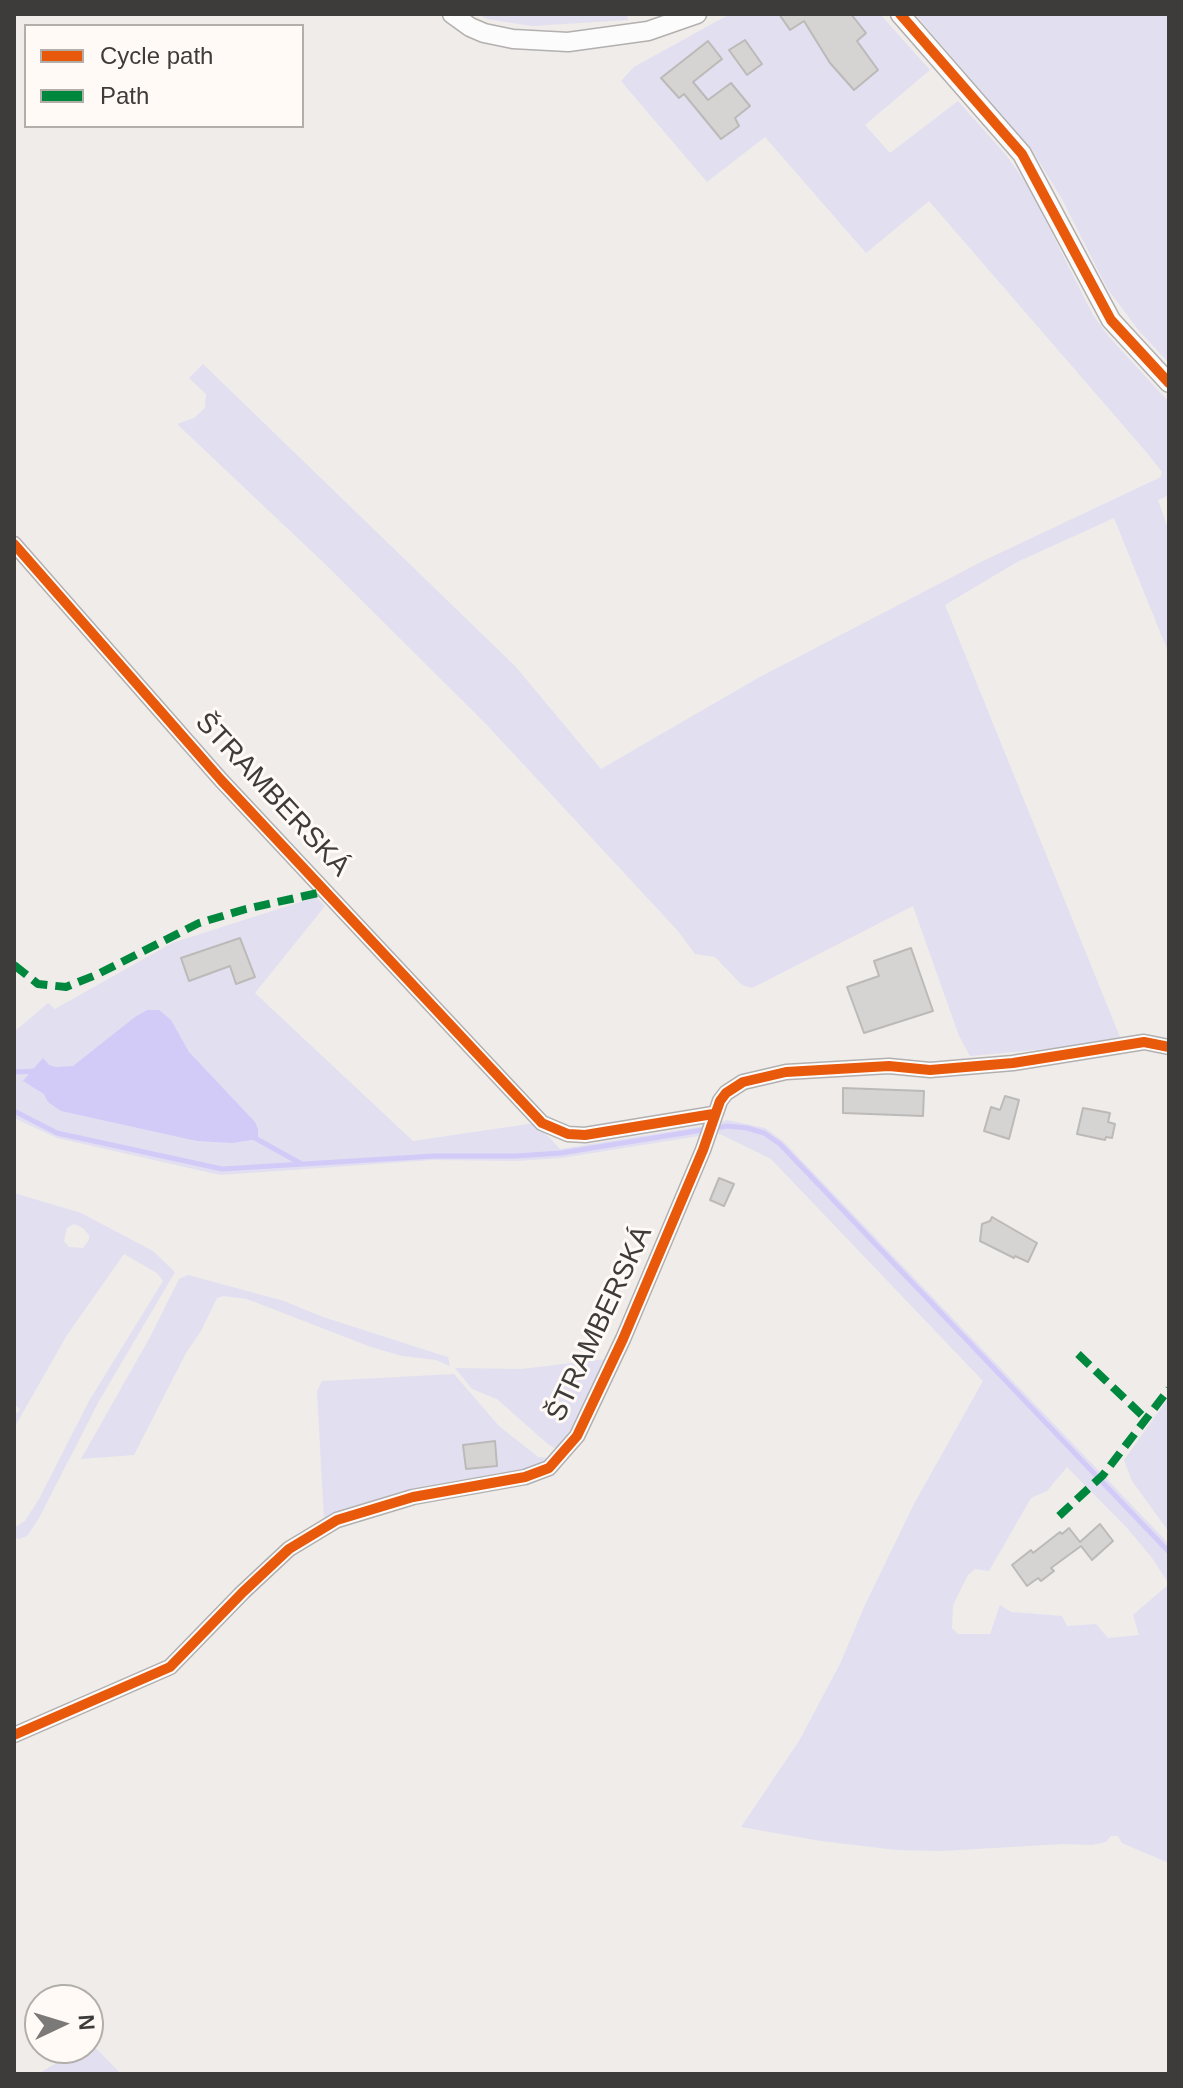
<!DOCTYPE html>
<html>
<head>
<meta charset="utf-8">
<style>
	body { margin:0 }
	#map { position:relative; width:1183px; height:2088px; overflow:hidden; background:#efecea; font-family:Arial,sans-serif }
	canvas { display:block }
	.frame { position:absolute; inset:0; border:16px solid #3e3c3a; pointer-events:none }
	.legend { position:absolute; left:24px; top:24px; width:280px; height:104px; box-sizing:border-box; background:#fffaf5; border:2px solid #b2aeaa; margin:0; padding:10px 14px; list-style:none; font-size:24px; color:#3e3c3a }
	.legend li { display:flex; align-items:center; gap:16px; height:40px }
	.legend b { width:40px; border:2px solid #b2aeaa }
	.north { position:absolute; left:24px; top:1984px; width:80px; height:80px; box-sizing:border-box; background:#fffaf5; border:2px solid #b2aeaa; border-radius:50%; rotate:86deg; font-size:22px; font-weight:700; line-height:32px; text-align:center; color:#3e3c3a }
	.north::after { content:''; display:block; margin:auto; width:28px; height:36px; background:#7c7a78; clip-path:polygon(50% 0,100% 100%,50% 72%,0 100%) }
</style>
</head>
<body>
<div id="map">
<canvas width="1183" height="2088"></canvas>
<div class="frame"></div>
<ul class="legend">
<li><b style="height:10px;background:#e8590c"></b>Cycle path</li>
<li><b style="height:10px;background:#00873e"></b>Path</li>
</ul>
<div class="north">N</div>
</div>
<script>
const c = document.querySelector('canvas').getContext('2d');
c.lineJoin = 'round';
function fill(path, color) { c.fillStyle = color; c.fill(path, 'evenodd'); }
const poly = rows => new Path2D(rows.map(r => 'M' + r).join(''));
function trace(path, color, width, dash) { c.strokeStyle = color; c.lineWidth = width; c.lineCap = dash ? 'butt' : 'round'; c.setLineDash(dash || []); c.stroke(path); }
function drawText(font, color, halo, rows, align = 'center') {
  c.font = font + ' Arial,sans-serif'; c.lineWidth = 6; c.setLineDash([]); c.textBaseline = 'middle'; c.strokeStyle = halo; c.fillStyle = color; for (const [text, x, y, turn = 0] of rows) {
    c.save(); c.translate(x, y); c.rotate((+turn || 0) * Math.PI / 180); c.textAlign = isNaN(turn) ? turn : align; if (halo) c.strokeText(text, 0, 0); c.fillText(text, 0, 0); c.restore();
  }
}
fill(poly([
	[478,14,627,14,628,20,532,26,487,19],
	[730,14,880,14,930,70,865,125,890,153,958,101,1006,155,1028,186,1093,315,1110,338,1169,402,1169,495,1158,500,1169,531,1169,654,1114,518,1017,562,945,605,1122,1042,970,1056,959,1036,913,906,752,988,742,985,715,957,695,954,678,931,486,724,324,563,177,424,194,418,205,408,206,394,189,378,203,364,515,666,601,769,758,678,983,561,1161,477,1162,472,1148,454,929,201,866,253,765,137,707,182,621,81,634,67],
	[915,14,1169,14,1169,363,1139,331,1107,288,1062,199,1032,150],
	[316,897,325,906,255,993,413,1141,535,1123,560,1149,703,1126,727,1120,765,1128,783,1141,1169,1544,1169,1863,1122,1843,1118,1836,1111,1836,1106,1842,1092,1845,1063,1844,942,1851,897,1850,821,1841,741,1827,799,1741,840,1664,864,1607,914,1504,983,1381,771,1159,718,1133,561,1158,516,1161,433,1160,220,1175,57,1138,14,1118,14,1032,48,1003,55,1009,172,943],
	[1067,1467,1128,1529,1152,1558,1169,1584,1133,1615,1139,1635,1108,1638,1096,1624,1067,1626,1062,1616,1011,1612,1000,1605,990,1634,958,1634,952,1628,953,1605,968,1575,975,1569,989,1571,1031,1498,1047,1491],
	[14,1193,81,1213,153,1251,175,1272,99,1401,39,1518,27,1536,19,1539,14,1537,14,1528,25,1521,39,1499,89,1401,163,1281,157,1273,124,1254,67,1335,14,1428,14,1415,20,1410,14,1403],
	[74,1224,83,1228,89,1235,89,1240,83,1248,69,1247,64,1241,67,1228],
	[188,1275,284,1301,323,1317,438,1354,448,1357,450,1366,436,1360,402,1356,371,1347,247,1299,223,1296,217,1298,201,1331,186,1353,134,1455,81,1459,149,1339,179,1279],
	[606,1359,564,1442,557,1449,549,1445,497,1399,472,1389,455,1368,521,1369],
	[454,1374,499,1426,538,1457,551,1458,539,1469,453,1481,401,1493,324,1519,317,1391,322,1381],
	[1169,1397,1169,1532,1132,1481,1124,1460],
	[90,2042,121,2074,38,2074,81,2048,88,2048]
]), '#e2dff1');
fill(poly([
	[147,1010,159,1010,171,1020,189,1052,255,1122,258,1129,258,1139,232,1143,197,1141,61,1111,48,1102,44,1094,23,1081,43,1058,49,1065,56,1067,73,1066,135,1017]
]), '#d2cbf8');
trace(poly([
	[14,1072,37,1071],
	[14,1111,57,1133,222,1169,434,1156,516,1156,561,1153,727,1126,747,1128,764,1133,780,1144,1169,1552],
	[253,1137,300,1163]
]), '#d2cbf8', 5);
const building = poly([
	[779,14,851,14,866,33,857,41,878,70,854,90,830,63,804,21,790,30,779,14],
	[745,40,762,64,747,75,729,50,745,40],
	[708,41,722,59,693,82,708,100,731,83,750,106,735,118,739,126,721,139,684,94,679,98,661,78,708,41],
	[240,938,255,977,236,984,230,966,189,981,181,958,240,938],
	[911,948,933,1011,864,1033,847,987,879,976,874,961,911,948],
	[843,1088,924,1091,923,1116,843,1113,843,1088],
	[1005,1096,1019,1100,1009,1139,984,1131,991,1107,1000,1110,1005,1096],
	[1083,1108,1110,1113,1108,1122,1115,1124,1112,1138,1106,1137,1105,1140,1077,1134,1083,1108],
	[719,1178,734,1184,724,1206,710,1200,719,1178],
	[992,1217,1037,1243,1028,1262,1015,1256,1014,1258,980,1241,982,1224,990,1221,992,1217],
	[495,1441,497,1466,466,1469,463,1445,495,1441],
	[1100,1524,1113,1541,1092,1560,1081,1546,1051,1568,1054,1571,1041,1581,1038,1578,1027,1586,1012,1565,1031,1550,1033,1553,1060,1532,1062,1534,1069,1528,1080,1542,1100,1524]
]);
fill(building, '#d6d4d2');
trace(building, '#bcbab8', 2);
const minor = poly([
	[14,544,221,780,542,1123,568,1134,585,1135,713,1114],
	[14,1735,170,1667,243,1592,289,1549,337,1520,413,1497,525,1477,549,1468,577,1436,623,1339,703,1150,720,1101,726,1093,743,1082,786,1072,889,1066,930,1070,1013,1063,1144,1042,1169,1047]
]);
const tertiary = poly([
	[452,14,470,27,484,33,513,39,568,42,648,31,697,14],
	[900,14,1022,154,1111,320,1169,383]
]);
trace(minor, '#b2b0af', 17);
trace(tertiary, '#b2b0af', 21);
trace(minor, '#fdfcfc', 14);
trace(tertiary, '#fdfcfc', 18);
trace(poly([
	[14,965,38,984,66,987,96,975,199,923,246,909,327,891],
	[1078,1354,1146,1419],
	[1059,1516,1103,1475,1169,1389]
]), '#00873e', 8, [16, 8]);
trace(poly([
	[900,14,1022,154,1111,320,1169,383],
	[14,544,221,780,542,1123,568,1134,585,1135,713,1114],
	[14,1735,170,1667,243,1592,289,1549,337,1520,413,1497,525,1477,549,1468,577,1436,623,1339,703,1150,720,1101,726,1093,743,1082,786,1072,889,1066,930,1070,1013,1063,1144,1042,1169,1047]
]), '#e8590c', 10);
drawText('28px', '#3e3c3a', '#fffaf5', [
	["ŠTRAMBERSKÁ",272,795,47],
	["ŠTRAMBERSKÁ",600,1324,-65]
]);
</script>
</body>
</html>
